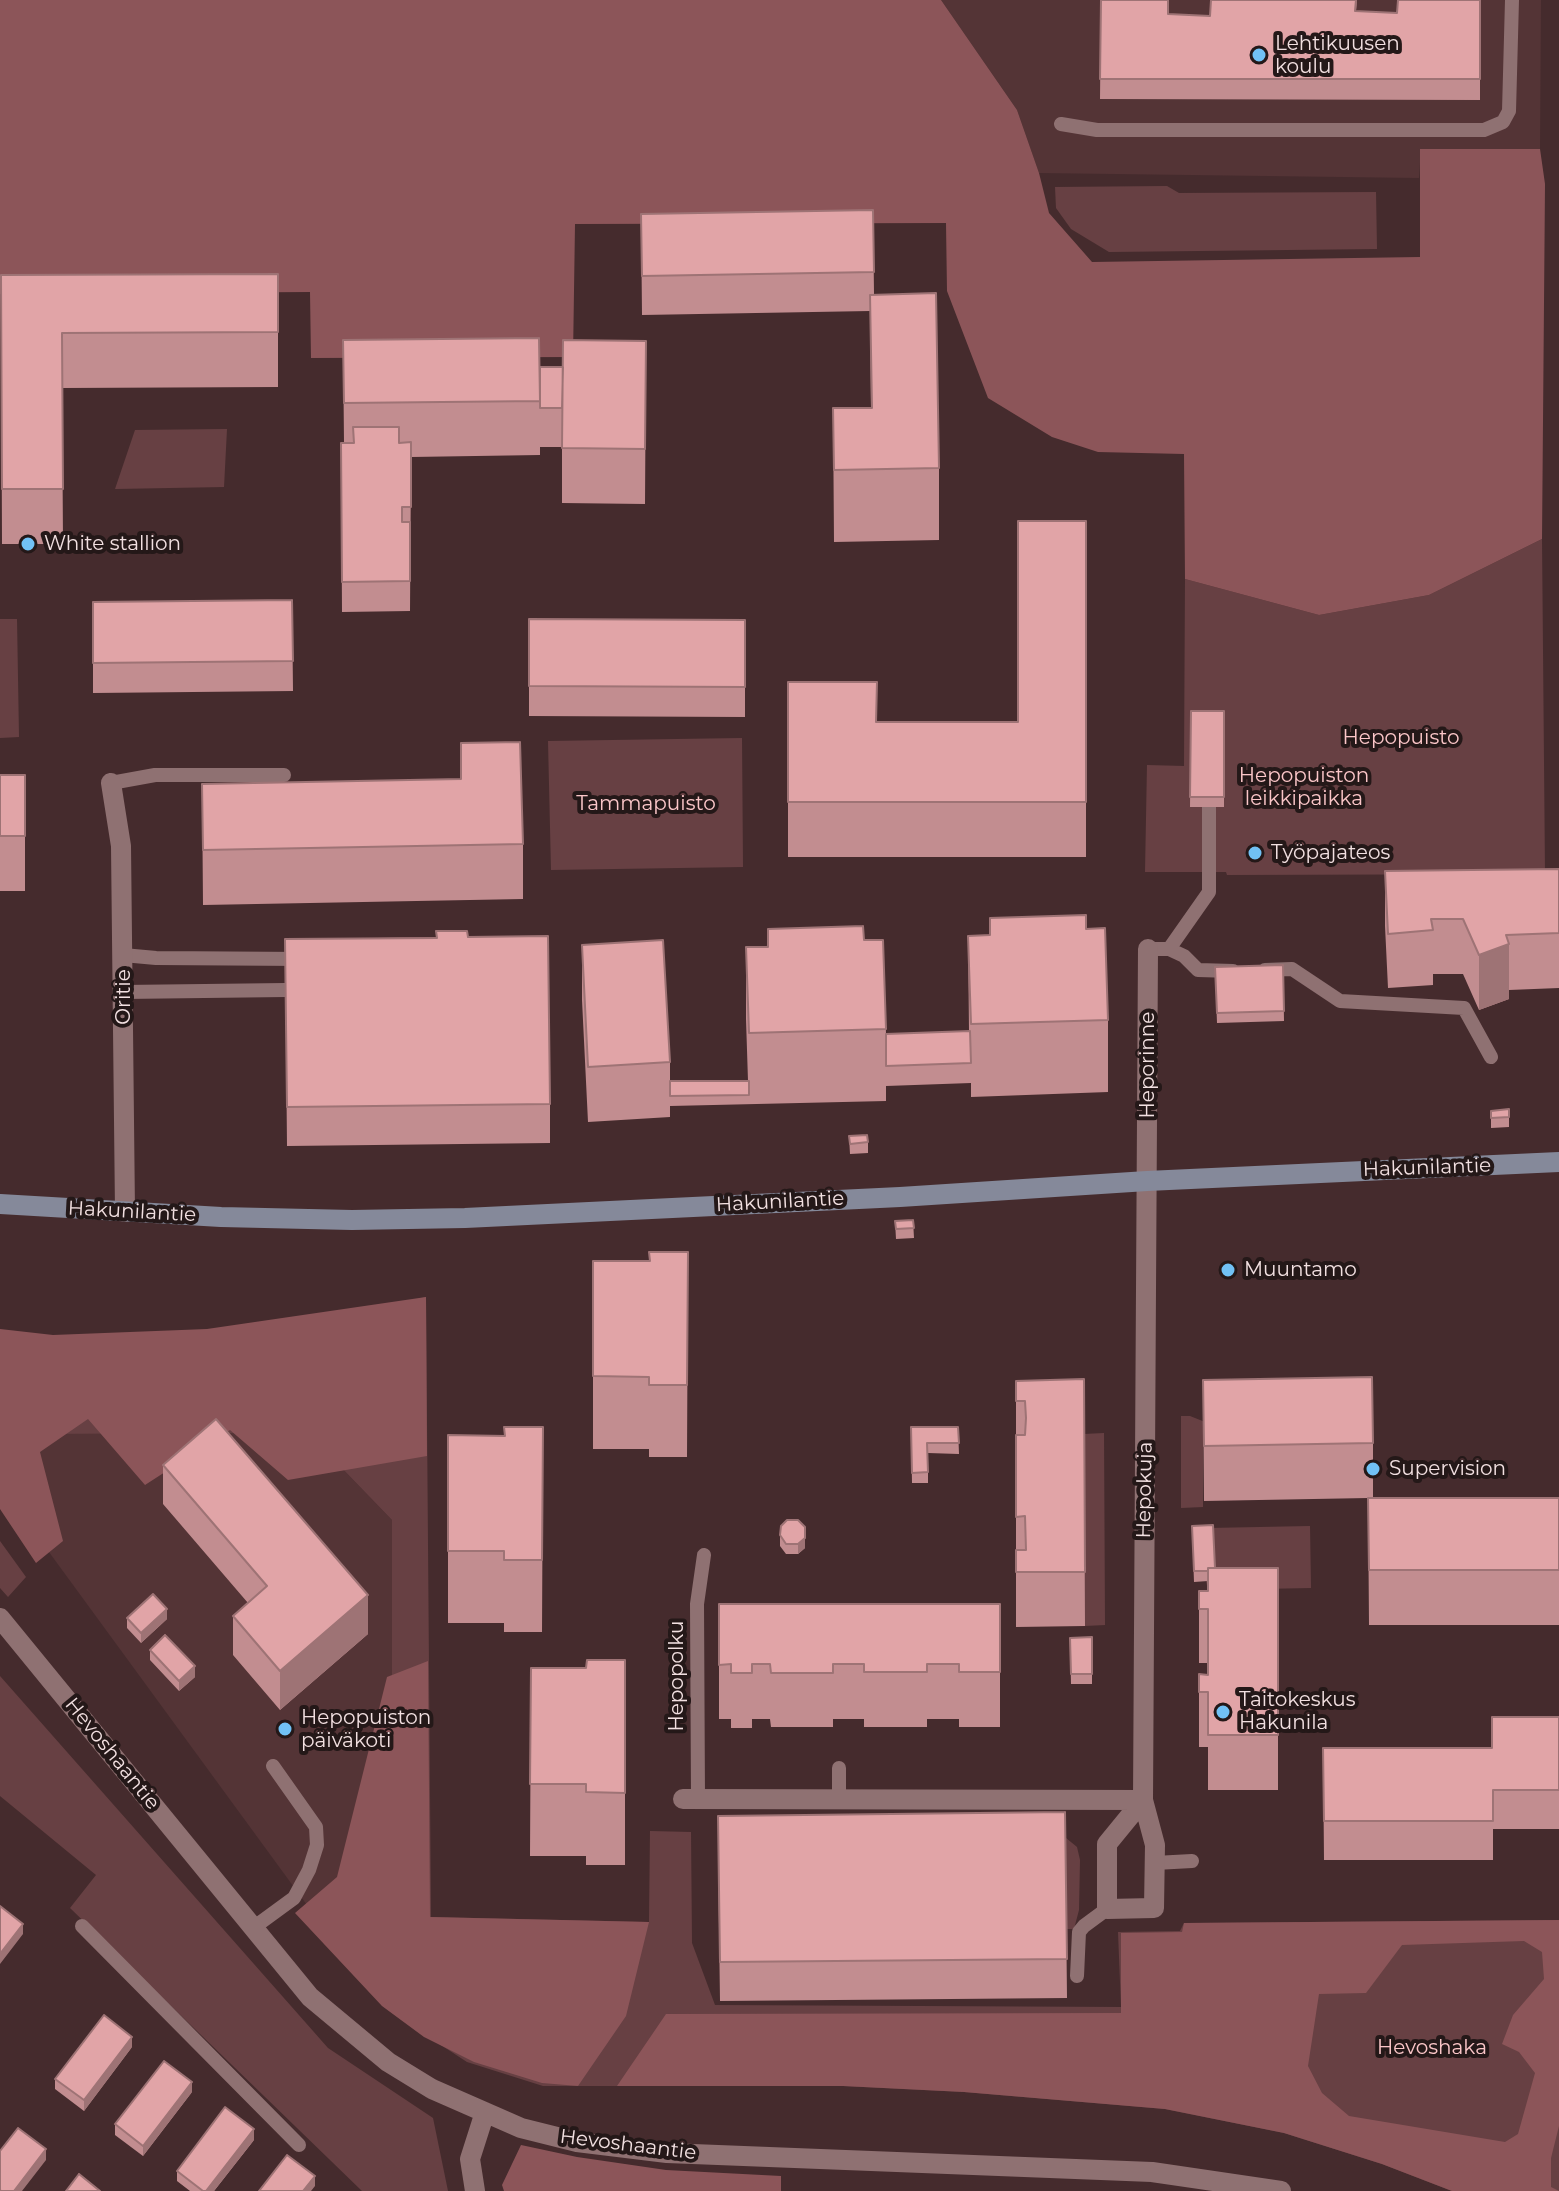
<!DOCTYPE html>
<html>
<head>
<meta charset="utf-8">
<style>
	body { margin:0 }
	canvas { display:block; background:#452b2d }
</style>
</head>
<body>
<canvas width="1559" height="2191"></canvas>
<script>
const c = document.querySelector('canvas').getContext('2d');
c.lineJoin = 'round';
function fill(path, color) { c.fillStyle = color; c.fill(path, 'evenodd'); }
const poly = rows => new Path2D(rows.map(r => 'M' + r).join(''));
function trace(path, color, width, dash) { c.strokeStyle = color; c.lineWidth = width; c.lineCap = dash ? 'butt' : 'round'; c.setLineDash(dash || []); c.stroke(path); }
function drawText(font, color, halo, rows, align = 'center') {
  c.font = font + ' Montserrat,sans-serif'; c.lineWidth = 8; c.setLineDash([]); c.textBaseline = 'middle'; c.strokeStyle = halo; c.fillStyle = color; for (const [text, x, y, turn = 0] of rows) {
    c.save(); c.translate(x, y); c.rotate((+turn || 0) * Math.PI / 180); c.textAlign = isNaN(turn) ? turn : align; if (halo) c.strokeText(text, 0, 0); c.fillText(text, 0, 0); c.restore();
  }
}
fill(poly([
	[941,0,1541,0,1540,149,1421,149,1419,178,1039,173,1017,110],
	[308,1433,392,1520,392,1938,356,1972,0,1485,0,1474,39,1434]
]), '#543436');
fill(poly([
	[1167,186,1179,193,1376,192,1377,249,1109,252,1071,229,1056,208,1055,187],
	[227,429,224,487,115,489,135,430],
	[1542,539,1545,874,1227,875,1226,872,1145,872,1147,765,1184,766,1185,579,1319,615,1429,595],
	[0,619,17,619,19,737,0,738],
	[742,738,743,867,551,870,548,741],
	[426,1297,431,1917,649,1922,650,1831,691,1832,692,1943,715,2005,1121,2007,1118,1932,1180,1931,1184,1923,1559,1920,1559,2191,1452,2191,1382,2164,1284,2133,1165,2109,964,2092,843,2086,543,2086,467,2062,424,2034,392,1937,392,1520,308,1433,39,1434,121,1349,308,1323],
	[1181,1416,1190,1416,1205,1422,1203,1434,1203,1507,1181,1508],
	[1104,1433,1105,1625,1085,1626,1084,1434],
	[1310,1526,1311,1588,1208,1590,1206,1581,1215,1580,1214,1536,1209,1528],
	[0,1541,26,1577,8,1597,0,1588],
	[0,1676,328,2048,433,2118,448,2191,362,2191,70,1908,96,1875,0,1796],
	[1060,1833,1077,1847,1080,1860,1079,1910,1074,1929,1066,1929]
]), '#674043');
fill(poly([
	[0,0,941,0,1017,110,1039,173,1049,213,1092,262,1420,257,1420,149,1540,149,1545,184,1542,539,1429,595,1319,615,1185,579,1184,454,1098,452,1052,437,988,398,947,291,946,223,575,224,573,357,311,358,310,292,0,294],
	[426,1297,427,1456,288,1480,230,1430,145,1485,88,1419,40,1452,63,1541,36,1563,0,1509,0,1329,53,1335,207,1329],
	[428,1661,430,1917,649,1922,626,2016,578,2086,542,2083,474,2062,424,2037,382,2006,295,1913,337,1877,387,1677],
	[1559,1920,1559,2126,1551,2158,1551,2187,1559,2191,1452,2191,1382,2164,1284,2133,1165,2109,964,2092,843,2086,617,2086,666,2014,1121,2013,1121,1933,1182,1932,1184,1923],
	[1524,1941,1542,1952,1544,1979,1513,2015,1502,2044,1519,2052,1535,2073,1518,2134,1505,2142,1349,2116,1322,2093,1308,2066,1319,1994,1366,1993,1402,1945],
	[521,2145,577,2157,666,2170,781,2176,781,2191,504,2191,502,2185]
]), '#8c5559');
trace(poly([
	[1061,124,1097,130,1484,130,1503,122,1509,111,1512,0],
	[111,783,155,775,284,775],
	[1148,949,1169,949,1184,956,1198,970,1233,971],
	[1169,949,1209,892,1209,807],
	[123,955,156,958,303,959],
	[1265,970,1292,969,1340,1001,1464,1008,1491,1057],
	[123,992,286,990],
	[839,1768,839,1799],
	[698,1799,697,1604,704,1555],
	[1155,1863,1192,1861],
	[82,1926,299,2145],
	[253,1928,294,1898,309,1870,317,1845,316,1827,273,1766],
	[1077,1976,1079,1932,1084,1926,1107,1909]
]), '#8f7172', 14);
trace(poly([
	[111,783,121,846,125,1212],
	[0,1618,310,1997,388,2062,432,2089,521,2128,577,2142,667,2153,1152,2172,1281,2191],
	[683,1799,1143,1800,1148,949],
	[1143,1800,1155,1845,1154,1908,1107,1909,1107,1844,1143,1800],
	[475,2191,470,2159,485,2112]
]), '#8f7172', 20);
trace(poly([
	[0,1204,221,1217,352,1220,465,1218,900,1197,1147,1181,1559,1162]
]), '#85899a', 20);
fill(poly([
	[1101,0,1169,14,1210,16,1211,0,1357,0,1356,11,1397,13,1480,0,1480,100,1100,99],
	[873,210,874,294,939,468,939,540,834,542,833,408,871,408,870,311,642,315,641,214],
	[278,274,278,387,62,388,63,544,2,544,1,275],
	[343,340,540,381,563,367,646,341,645,504,562,503,562,447,540,447,540,436,540,455,411,457,410,611,342,612,341,443,344,443],
	[1086,521,1086,857,788,857,788,682,877,722,1018,722],
	[292,600,293,691,93,693,93,602],
	[529,619,745,620,745,717,529,716],
	[1191,711,1224,711,1224,807,1190,807],
	[461,743,523,844,523,899,203,905,202,784,461,779],
	[0,775,25,775,25,891,0,891],
	[1559,869,1559,988,1509,990,1509,999,1479,1010,1463,974,1433,974,1433,985,1388,988,1385,926,1385,871],
	[1086,929,1108,1020,1108,1092,971,1097,971,1083,886,1086,886,1101,670,1106,670,1117,588,1122,582,1000,582,945,670,1062,670,1081,748,1081,746,1019,746,947,883,940,886,1034,969,1031,968,936],
	[468,937,550,1104,550,1143,287,1146,285,939],
	[1283,965,1284,1021,1217,1023,1215,967],
	[1509,1109,1509,1127,1491,1128,1491,1111],
	[849,1136,868,1142,868,1153,850,1154],
	[913,1220,914,1238,896,1239,895,1221],
	[688,1252,687,1457,649,1457,649,1449,593,1449,593,1261,649,1261],
	[1084,1379,1085,1626,1016,1627,1016,1381],
	[1203,1380,1373,1443,1373,1498,1559,1498,1559,1625,1369,1625,1368,1498,1204,1501],
	[543,1427,542,1632,504,1632,504,1623,448,1623,448,1435,504,1436],
	[911,1427,958,1427,959,1454,928,1453,928,1483,912,1483],
	[163,1465,368,1634,280,1710,233,1655,233,1616,248,1603,163,1504],
	[1192,1526,1215,1568,1278,1568,1278,1790,1208,1790,1208,1747,1199,1747,1199,1674,1208,1675,1208,1663,1199,1663,1199,1591,1208,1591,1208,1581,1194,1582],
	[805,1527,805,1548,798,1554,786,1554,780,1546,780,1535],
	[719,1604,1000,1604,1000,1727,959,1727,959,1719,927,1719,927,1727,864,1727,864,1719,833,1719,833,1727,771,1727,770,1719,752,1719,752,1728,731,1728,731,1719,719,1719],
	[127,1618,167,1619,141,1643,127,1628],
	[1092,1637,1092,1684,1071,1684,1070,1638],
	[150,1650,195,1677,179,1691,150,1660],
	[625,1660,625,1865,586,1865,586,1856,530,1856,531,1668,586,1668],
	[1559,1717,1559,1829,1493,1829,1493,1860,1324,1860,1323,1748,1492,1748],
	[1065,1812,1067,1998,720,2001,718,1855],
	[132,2047,84,2111,55,2089,55,2079],
	[192,2092,143,2156,115,2135,115,2124],
	[254,2140,214,2191,190,2191,177,2181,177,2171]
]), '#c28d90');
fill(poly([
	[1509,944,1509,999,1479,1010,1479,955],
	[805,1538,805,1548,798,1554,798,1544],
	[368,1595,368,1634,280,1710,280,1671],
	[167,1609,167,1619,141,1643,141,1633],
	[195,1666,195,1677,179,1691,179,1681],
	[23,1924,23,1934,0,1964,0,1954],
	[132,2037,132,2047,84,2111,84,2100],
	[192,2082,192,2092,143,2156,143,2146],
	[254,2129,254,2140,214,2191,206,2191],
	[46,2149,46,2160,22,2191,14,2191],
	[315,2176,315,2186,311,2191,303,2191]
]), '#9e7375');
const building = poly([
	[1101,0,1168,0,1168,14,1210,16,1211,0,1356,0,1355,11,1397,13,1398,0,1480,0,1480,79,1100,79,1101,0],
	[873,210,874,272,642,276,641,214,873,210],
	[278,274,278,332,62,333,63,489,2,489,1,275,278,274],
	[936,293,939,468,834,470,833,408,872,408,870,295,936,293],
	[539,338,540,401,344,403,343,340,539,338],
	[563,340,646,341,645,449,562,448,563,340],
	[540,367,563,367,562,408,540,408,540,367],
	[353,427,399,427,399,443,411,442,411,507,402,507,402,522,410,522,410,581,342,582,341,443,354,443,353,427],
	[1018,521,1086,521,1086,802,788,802,788,682,877,682,876,722,1018,722,1018,521],
	[292,600,293,661,93,663,93,602,292,600],
	[529,619,745,620,745,687,529,686,529,619],
	[1191,711,1224,711,1224,797,1190,797,1191,711],
	[520,742,523,844,203,850,202,784,461,779,461,743,520,742],
	[0,775,25,775,25,836,0,836,0,775],
	[1559,869,1559,933,1506,935,1509,944,1479,955,1463,919,1431,919,1433,930,1388,934,1385,871,1559,869],
	[1086,915,1086,929,1105,928,1108,1020,971,1024,968,936,990,935,990,918,1086,915],
	[863,926,864,940,883,940,886,1029,749,1033,746,947,768,947,768,929,863,926],
	[436,931,467,931,468,937,548,936,550,1104,287,1107,285,939,437,938,436,931],
	[663,940,670,1062,588,1067,582,945,663,940],
	[1283,965,1284,1011,1217,1013,1215,967,1283,965],
	[970,1031,971,1063,886,1066,886,1034,970,1031],
	[670,1081,749,1081,749,1095,670,1096,670,1081],
	[1509,1109,1509,1117,1491,1118,1491,1111,1509,1109],
	[867,1135,868,1142,850,1144,849,1136,867,1135],
	[913,1220,914,1228,896,1229,895,1221,913,1220],
	[649,1252,688,1252,687,1385,649,1385,649,1377,593,1376,593,1261,650,1261,649,1252],
	[1372,1377,1373,1443,1204,1446,1203,1380,1372,1377],
	[1084,1379,1085,1572,1016,1572,1016,1550,1026,1550,1025,1516,1016,1517,1016,1435,1025,1435,1026,1418,1025,1401,1016,1401,1016,1381,1084,1379],
	[216,1419,368,1595,280,1671,233,1616,267,1586,163,1465,216,1419],
	[504,1427,543,1427,542,1560,504,1560,504,1551,448,1551,448,1435,505,1436,504,1427],
	[911,1427,958,1427,959,1443,927,1443,928,1472,912,1473,911,1427],
	[1368,1498,1559,1498,1559,1570,1369,1570,1368,1498],
	[787,1520,798,1520,805,1527,805,1538,798,1544,786,1544,780,1535,781,1526,787,1520],
	[1213,1525,1215,1568,1208,1568,1208,1571,1194,1571,1192,1526,1213,1525],
	[1208,1568,1278,1568,1278,1735,1208,1735,1208,1692,1199,1692,1199,1674,1208,1675,1208,1609,1199,1609,1199,1591,1208,1591,1208,1568],
	[153,1594,167,1609,141,1633,127,1618,153,1594],
	[719,1604,1000,1604,1000,1672,959,1672,959,1664,927,1664,927,1672,864,1672,864,1664,833,1664,833,1673,771,1673,770,1664,752,1664,752,1673,731,1673,731,1664,719,1665,719,1604],
	[165,1635,195,1666,179,1681,150,1650,165,1635],
	[1092,1637,1092,1674,1071,1674,1070,1638,1092,1637],
	[587,1660,625,1660,625,1793,586,1792,586,1784,530,1784,531,1668,586,1668,587,1660],
	[1492,1717,1559,1717,1559,1790,1493,1790,1493,1821,1324,1821,1323,1748,1492,1748,1492,1717],
	[1065,1812,1067,1959,720,1962,718,1816,1065,1812],
	[0,1906,23,1924,0,1954,0,1906],
	[104,2015,132,2037,84,2100,55,2079,104,2015],
	[164,2061,192,2082,143,2146,115,2124,164,2061],
	[225,2107,254,2129,206,2191,203,2191,177,2171,225,2107],
	[18,2128,46,2149,14,2191,1,2191,0,2190,0,2151,18,2128],
	[287,2155,315,2176,303,2191,259,2191,287,2155],
	[79,2174,100,2191,66,2191,79,2174]
]);
fill(building, '#e1a4a7');
trace(building, '#9e7375', 2);
for (const [x, y, r, color] of [
	[1259,55,8,"#71c1f5"],
	[28,544,8,"#71c1f5"],
	[1255,853,8,"#71c1f5"],
	[1228,1270,8,"#71c1f5"],
	[1373,1469,8,"#71c1f5"],
	[1223,1712,8,"#71c1f5"],
	[285,1729,8,"#71c1f5"]
]) { const dot = new Path2D(); dot.arc(x, y, r, 0, 2 * Math.PI); c.fillStyle = color; c.fill(dot); trace(dot, '#241818', 3); }
drawText('20px', '#f2e0e1', '#241818', [
	["Lehtikuusen",1275,44],
	["koulu",1275,67],
	["White stallion",44,544],
	["Työpajateos",1271,853],
	["Muuntamo",1244,1270],
	["Supervision",1389,1469],
	["Taitokeskus",1239,1700],
	["Hakunila",1239,1723],
	["Hepopuiston",301,1718],
	["päiväkoti",301,1741]
], 'left');
drawText('20px', '#fbc6c8', '#241818', [
	["Hepopuisto",1401,738],
	["Hepopuiston",1304,776],
	["leikkipaikka",1304,799],
	["Tammapuisto",646,804],
	["Hevoshaka",1432,2048]
]);
drawText('20px', '#f2e0e1', '#241818', [
	["Oritie",124,997,-90],
	["Heporinne",1148,1065,-90],
	["Hakunilantie",1427,1168,-2],
	["Hakunilantie",780,1202,-3],
	["Hakunilantie",132,1212,3],
	["Hepokuja",1145,1490,-89],
	["Hepopolku",677,1676,-90],
	["Hevoshaantie",112,1754,51],
	["Hevoshaantie",628,2145,7]
]);
</script>
</body>
</html>
